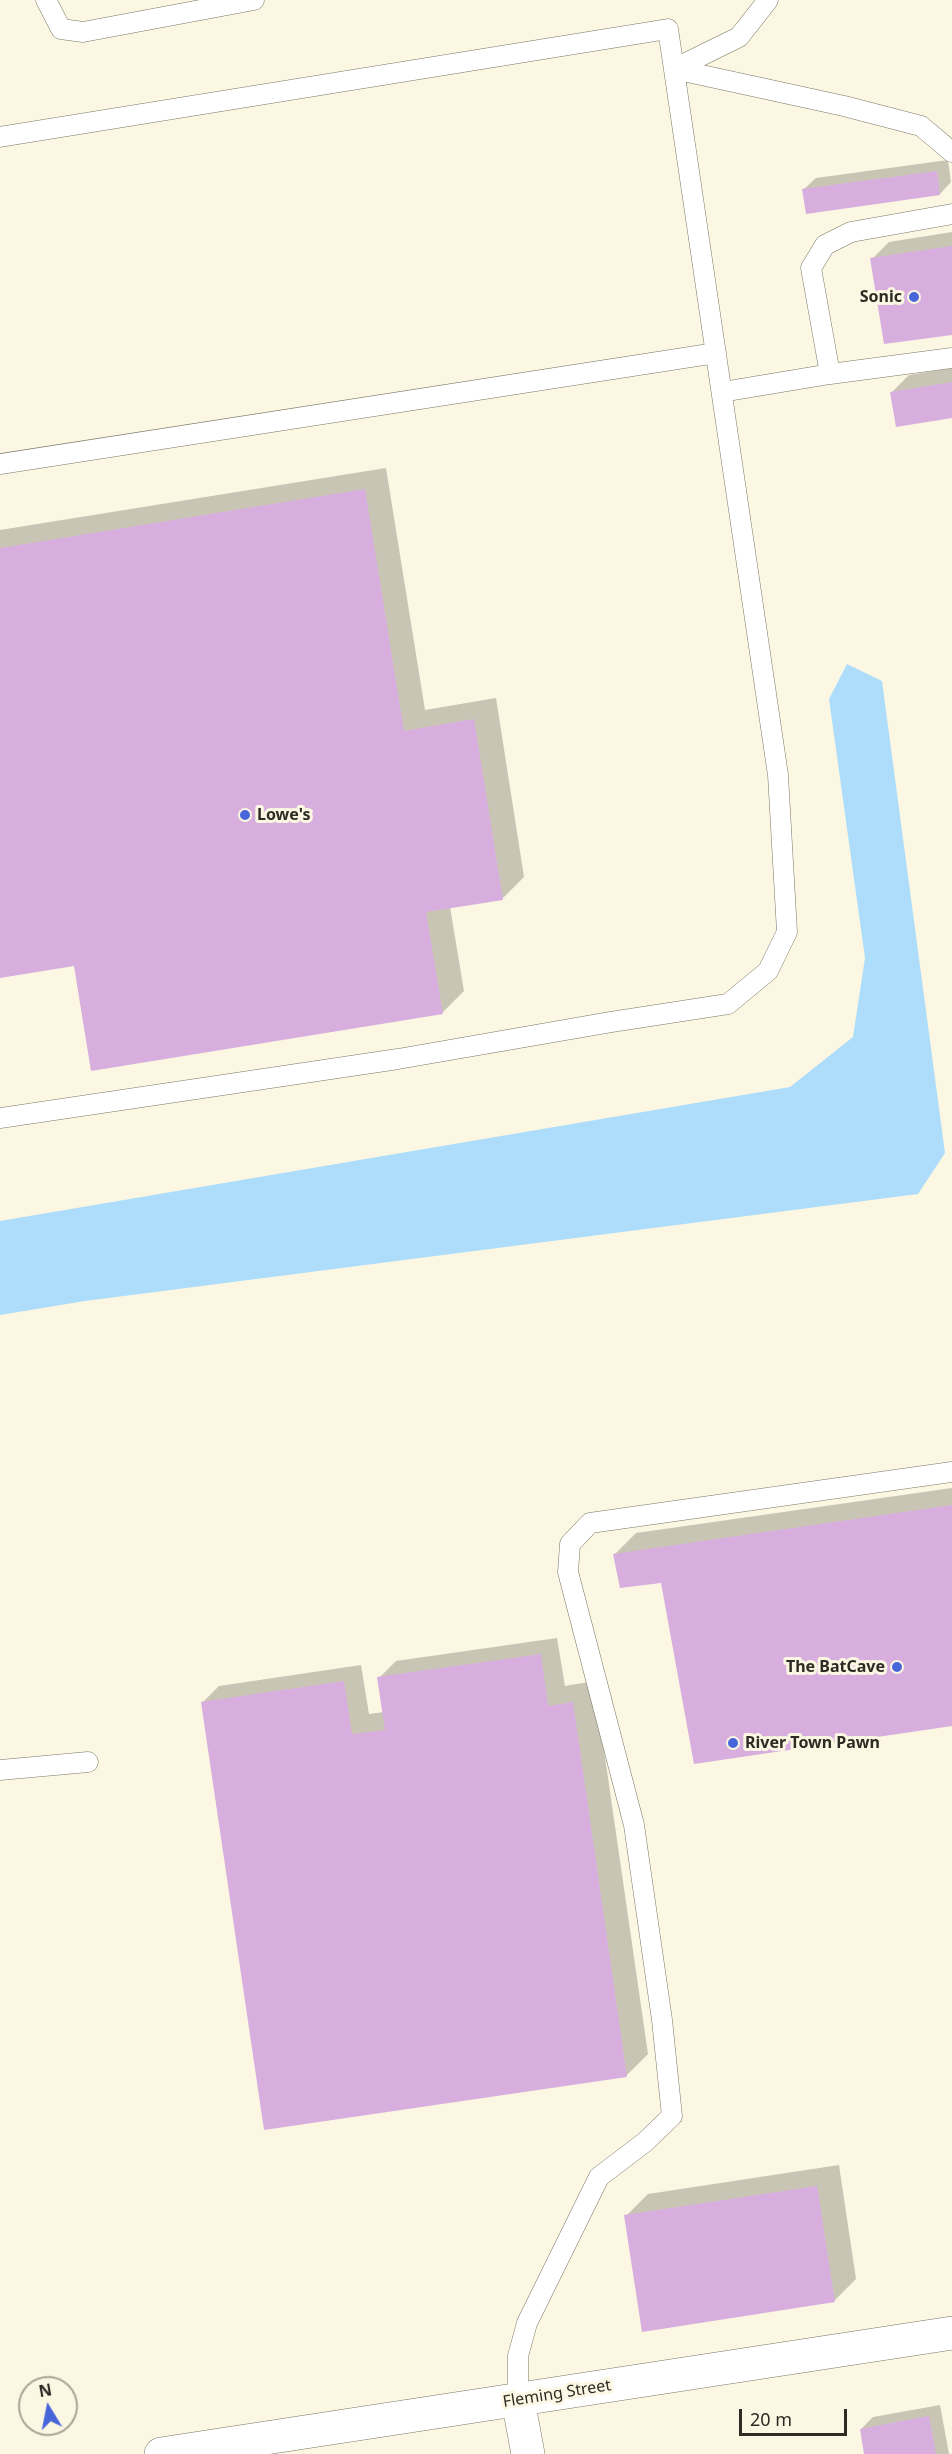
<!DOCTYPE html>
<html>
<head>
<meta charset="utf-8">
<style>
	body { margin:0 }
	#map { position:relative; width:952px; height:2454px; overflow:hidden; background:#fbf7e3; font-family:"Noto Sans",sans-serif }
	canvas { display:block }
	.north { position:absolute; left:18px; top:2376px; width:60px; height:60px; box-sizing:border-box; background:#fbf7e3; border:2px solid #a9a597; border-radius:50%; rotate:350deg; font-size:16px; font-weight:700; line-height:24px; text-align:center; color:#2d2b24 }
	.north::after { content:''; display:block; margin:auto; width:21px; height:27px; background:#4866da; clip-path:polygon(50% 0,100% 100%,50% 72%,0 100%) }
	.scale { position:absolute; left:739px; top:2409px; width:108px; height:27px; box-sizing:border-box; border:3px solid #2d2b24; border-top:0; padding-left:8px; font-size:18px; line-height:21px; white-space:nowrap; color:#2d2b24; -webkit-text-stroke:4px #fbf7e3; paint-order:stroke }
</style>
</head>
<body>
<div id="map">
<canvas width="952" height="2454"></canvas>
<div class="north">N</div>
<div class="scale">20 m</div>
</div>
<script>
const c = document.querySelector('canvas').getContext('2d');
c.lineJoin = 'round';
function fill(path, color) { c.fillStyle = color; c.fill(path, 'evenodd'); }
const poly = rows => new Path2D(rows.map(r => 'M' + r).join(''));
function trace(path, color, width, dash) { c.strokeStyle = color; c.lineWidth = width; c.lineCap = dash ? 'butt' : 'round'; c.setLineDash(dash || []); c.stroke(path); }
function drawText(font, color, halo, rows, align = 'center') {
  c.font = font + ' "Noto Sans",sans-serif'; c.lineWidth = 6; c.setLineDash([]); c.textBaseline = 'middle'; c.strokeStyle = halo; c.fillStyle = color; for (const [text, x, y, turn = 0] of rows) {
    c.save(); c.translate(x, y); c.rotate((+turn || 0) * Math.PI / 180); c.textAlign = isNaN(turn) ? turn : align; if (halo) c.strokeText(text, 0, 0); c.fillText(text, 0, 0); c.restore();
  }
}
fill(poly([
	[847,664,882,681,945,1153,918,1194,85,1301,0,1315,0,1221,790,1087,853,1037,865,958,829,699]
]), '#aeddfb');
fill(poly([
	[948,160,951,182,940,194,804,189,816,178],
	[952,232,952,334,872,259,889,242],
	[952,368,952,417,892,392,909,375],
	[386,468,425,710,496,698,524,877,502,899,450,907,464,991,442,1013,75,964,0,976,0,530],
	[952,1488,952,1725,662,1582,614,1555,636,1533],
	[557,1638,565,1686,594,1681,648,2054,626,2076,202,1703,219,1686,361,1665,369,1714,384,1712,379,1678,396,1661],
	[839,2165,856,2279,834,2301,626,2216,648,2194],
	[940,2405,949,2454,866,2454,861,2429,873,2417]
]), '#0003');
fill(poly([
	[937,171,940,195,806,214,802,189],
	[952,246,952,335,884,344,870,258],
	[952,382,952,418,896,427,890,392],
	[365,489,404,731,474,719,503,900,426,912,443,1014,91,1071,74,966,0,978,0,548],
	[952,1505,952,1726,694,1764,661,1583,620,1588,613,1554],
	[541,1654,548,1706,573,1702,627,2077,264,2130,201,1702,344,1681,352,1734,385,1730,377,1677],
	[817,2186,835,2302,642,2332,624,2215],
	[929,2416,936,2454,864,2454,860,2429]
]), '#d8aede');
const lane = poly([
	[46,0,61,29,83,32,254,0],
	[674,69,844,106,921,126,952,152],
	[674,69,739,37,768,0],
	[0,137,668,29,778,775,787,932,768,971,728,1004,611,1022,398,1059,0,1118],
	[830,374,811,268,825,245,851,232,952,214],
	[722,392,830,374,952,358],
	[0,464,716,353],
	[0,1770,88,1762],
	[518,2400,518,2356,527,2323,599,2177,645,2142,672,2116,662,2020,634,1825,568,1572,570,1544,590,1523,952,1472]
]);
const street = poly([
	[518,2400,528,2454],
	[161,2454,952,2333]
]);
trace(lane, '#7a7665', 21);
trace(street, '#7a7665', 34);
trace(lane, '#fff', 20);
trace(street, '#fff', 33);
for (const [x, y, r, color] of [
	[914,297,6,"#4866da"],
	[245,815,6,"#4866da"],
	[897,1667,6,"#4866da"],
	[733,1743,6,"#4866da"]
]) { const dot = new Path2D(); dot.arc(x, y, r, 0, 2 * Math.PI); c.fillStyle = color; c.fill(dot); trace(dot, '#fbf7e3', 2); }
drawText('bold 16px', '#2d2b24', '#fbf7e3', [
	["Sonic",902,297],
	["Lowe's",257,815,"left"],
	["The BatCave",885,1667],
	["River Town Pawn",745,1743,"left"]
], 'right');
drawText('16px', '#2d2b24', '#fbf7e3', [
	["Fleming Street",557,2394,-9]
]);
</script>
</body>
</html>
